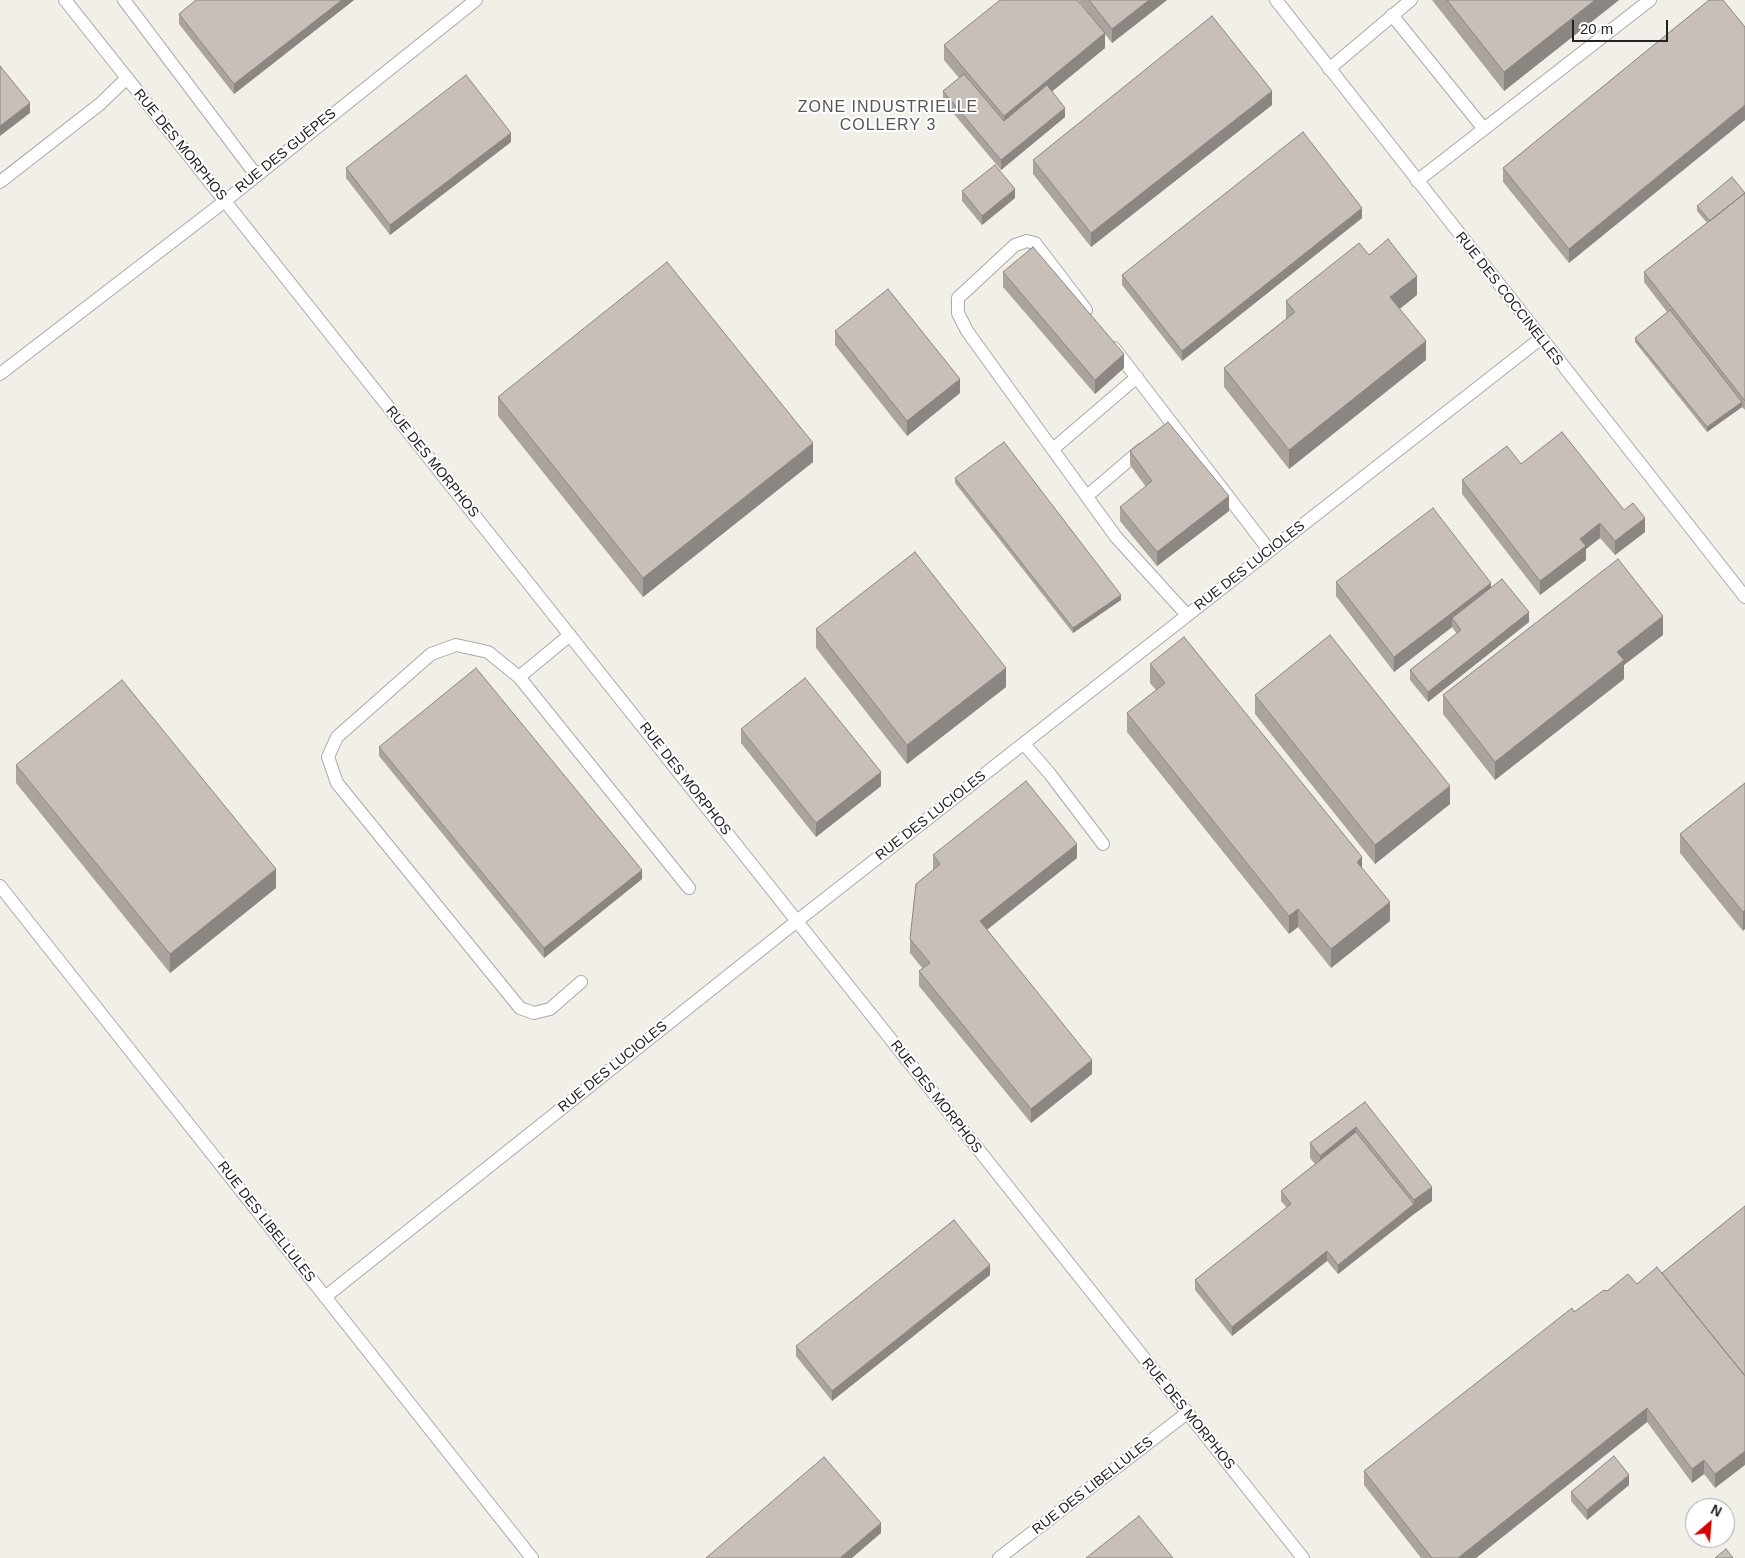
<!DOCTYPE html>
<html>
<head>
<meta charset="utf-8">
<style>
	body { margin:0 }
	#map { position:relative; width:1745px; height:1558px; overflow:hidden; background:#f2efe9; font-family:Helvetica,sans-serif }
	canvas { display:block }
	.north { position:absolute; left:1685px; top:1498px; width:50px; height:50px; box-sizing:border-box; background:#fff; border:1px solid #a7a7a7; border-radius:50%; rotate:27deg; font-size:14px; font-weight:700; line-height:20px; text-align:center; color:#222 }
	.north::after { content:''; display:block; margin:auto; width:18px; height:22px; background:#d40000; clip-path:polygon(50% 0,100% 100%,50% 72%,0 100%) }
	.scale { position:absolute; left:1572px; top:20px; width:96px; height:22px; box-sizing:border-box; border:2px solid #222; border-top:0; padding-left:6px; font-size:15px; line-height:18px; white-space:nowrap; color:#222; -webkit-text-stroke:4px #fff; paint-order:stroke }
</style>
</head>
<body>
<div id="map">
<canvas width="1745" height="1558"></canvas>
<div class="north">N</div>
<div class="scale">20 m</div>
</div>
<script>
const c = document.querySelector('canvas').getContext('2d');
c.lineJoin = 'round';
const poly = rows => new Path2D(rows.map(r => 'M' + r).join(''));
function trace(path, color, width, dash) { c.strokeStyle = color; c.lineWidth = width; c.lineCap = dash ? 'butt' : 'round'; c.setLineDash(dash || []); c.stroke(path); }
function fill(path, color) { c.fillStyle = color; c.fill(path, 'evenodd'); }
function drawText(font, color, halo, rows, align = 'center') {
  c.font = font + ' Helvetica,sans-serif'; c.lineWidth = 4; c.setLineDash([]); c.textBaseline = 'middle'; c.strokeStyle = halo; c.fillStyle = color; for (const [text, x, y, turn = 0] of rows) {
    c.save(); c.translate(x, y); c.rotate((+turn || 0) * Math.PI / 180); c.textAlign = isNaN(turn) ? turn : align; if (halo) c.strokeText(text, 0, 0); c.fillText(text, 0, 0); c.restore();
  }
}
const service = poly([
	[65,0,1303,1558],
	[124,0,256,175],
	[1276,0,1745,597],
	[1392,15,1484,129],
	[1329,69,1411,0],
	[1417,181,1650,0],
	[0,182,100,104,127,78],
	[1086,310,1035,243,1027,241,1015,245,958,298,958,313,967,331,1116,537,1187,615],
	[1114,348,1269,550],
	[0,374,225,201,476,0],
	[1053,449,1137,377],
	[1087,496,1142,449],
	[570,635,519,677,689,888],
	[519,677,488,652,456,645,431,654,337,737,328,757,337,783,520,1008,534,1013,550,1009,581,982],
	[1024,744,1050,774,1103,844],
	[0,886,532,1558],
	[325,1297,797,921,1540,339],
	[999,1558,1187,1413]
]);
trace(service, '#a9a9a9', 14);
trace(service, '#fff', 12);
fill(poly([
	[196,0,354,0,234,94,179,24,179,14],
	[1078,0,1167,0,1112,43,1105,34,1105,48,1052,91,1065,117,1001,170,943,101,943,91,959,78,944,60,944,45,1093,19],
	[1432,0,1619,0,1504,91],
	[1709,0,1569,263,1503,182,1503,168],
	[1272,105,1091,247,1033,174,1033,160],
	[511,142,390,235,346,178,346,168],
	[962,191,1015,198,982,225,962,201],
	[1745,193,1745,410,1742,407,1707,432,1635,342,1635,338,1667,312,1644,282,1644,272,1707,223,1697,211,1697,206],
	[1362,218,1182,361,1122,285,1122,275],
	[1369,255,1417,295,1400,309,1426,360,1289,469,1224,387,1224,368,1286,319,1286,301],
	[1003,272,1124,368,1095,394,1003,287],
	[835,331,960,393,907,436,835,345],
	[498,397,813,462,643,597,498,416],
	[1130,451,1229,511,1157,566,1120,521,1120,507,1146,487,1130,465],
	[1521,464,1624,510,1645,532,1615,555,1600,538,1586,549,1586,560,1540,595,1462,494,1462,480],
	[955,478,1121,600,1073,633,955,483],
	[1336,582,1491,588,1529,622,1428,702,1410,680,1410,670,1457,634,1452,627,1394,672,1336,596],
	[816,629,1006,687,907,764,816,648],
	[1663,635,1624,665,1624,679,1495,780,1443,714,1443,695],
	[1150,664,1362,867,1390,921,1331,968,1298,927,1289,934,1127,732,1127,713,1156,690,1150,683],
	[1255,695,1450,804,1375,864,1255,714],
	[741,729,881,786,816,837,741,743],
	[379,747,642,879,544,958,379,756],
	[16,765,276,888,170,973,16,783],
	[1745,783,1743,931,1680,853,1680,834],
	[933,855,1077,858,987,930,1092,1074,1031,1123,919,986,919,971,923,969,910,953,910,939,933,870],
	[1365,1102,1432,1201,1414,1214,1338,1274,1327,1261,1232,1336,1195,1290,1195,1280,1287,1208,1281,1201,1281,1191,1315,1164,1310,1158,1310,1143],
	[1745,1206,1715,1488,1704,1474,1692,1483,1647,1422,1476,1558,1421,1558,1364,1485,1364,1471,1574,1312,1607,1291,1637,1284,1662,1273],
	[990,1275,832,1401,796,1356,796,1346],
	[1629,1485,1587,1520,1571,1501,1571,1492]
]), '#aba49e');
fill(poly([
	[342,0,354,0,234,94,234,84],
	[1149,0,1167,0,1112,43,1112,29],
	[1595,0,1619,0,1504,91,1504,72],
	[1105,33,1105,48,1004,131,1004,116],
	[1272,91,1272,105,1091,247,1091,233],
	[30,103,30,113,0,136,0,126],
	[1745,105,1745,120,1569,263,1569,249],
	[1065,108,1065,117,1001,170,1001,160],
	[511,133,511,142,390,235,390,225],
	[1015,189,1015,198,982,225,982,216],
	[1362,208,1362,218,1182,361,1182,351],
	[1417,276,1417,295,1390,316,1390,297],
	[1426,341,1426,360,1289,469,1289,450],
	[1124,354,1124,368,1095,394,1095,380],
	[960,379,960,393,907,436,907,421],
	[1742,402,1742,407,1707,432,1707,427],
	[813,443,813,462,643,597,643,578],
	[1229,496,1229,511,1157,566,1157,552],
	[1645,518,1645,532,1615,555,1615,541],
	[1600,523,1600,538,1586,549,1586,560,1540,595,1540,581,1580,539],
	[1491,583,1491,597,1452,618,1452,627,1394,672,1394,657],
	[1121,595,1121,600,1073,633,1073,628],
	[1529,612,1529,622,1428,702,1428,692],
	[1663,616,1663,635,1624,665,1624,679,1495,780,1495,762,1617,652],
	[1006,668,1006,687,907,764,907,745],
	[881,772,881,786,816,837,816,823],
	[1450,786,1450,804,1375,864,1375,845],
	[1077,844,1077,858,980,935,980,921],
	[1362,857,1362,876,1357,862],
	[276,869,276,888,170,973,170,954],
	[642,870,642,879,544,958,544,948],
	[1390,902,1390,921,1331,968,1331,949],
	[1298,909,1298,927,1289,934,1289,916],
	[1745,910,1745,929,1743,931,1743,912],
	[1092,1060,1092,1074,1031,1123,1031,1109],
	[1356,1127,1356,1141,1320,1170,1320,1156],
	[1432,1187,1432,1201,1414,1214,1338,1274,1338,1265,1414,1204,1414,1200],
	[1327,1251,1327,1261,1232,1336,1232,1327],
	[990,1265,990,1275,832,1401,832,1391],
	[1647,1408,1647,1422,1476,1558,1458,1558],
	[1745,1451,1745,1465,1715,1488,1715,1474],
	[1704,1460,1704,1474,1692,1483,1692,1469],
	[1629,1475,1629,1485,1587,1520,1587,1510],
	[881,1523,881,1533,852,1558,840,1558]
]), '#8b8681');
const building = poly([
	[196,0,342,0,234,84,179,14,196,0],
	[1000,0,1077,0,1105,33,1004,116,944,45,1000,0],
	[1089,0,1149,0,1112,29,1089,0],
	[1447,0,1595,0,1504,72,1447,0],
	[1709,0,1723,0,1745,27,1745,105,1569,249,1503,168,1709,0],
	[1212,16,1272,91,1091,233,1033,160,1212,16],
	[0,66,30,103,0,126,0,66],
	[964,74,1004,121,1047,85,1065,108,1001,160,943,91,964,74],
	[466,75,511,133,390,225,346,168,466,75],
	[1303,132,1362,208,1182,351,1122,275,1303,132],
	[995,165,1015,189,982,216,962,191,995,165],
	[1732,177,1745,193,1710,221,1697,206,1732,177],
	[1745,193,1745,401,1644,272,1745,193],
	[1388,239,1417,276,1390,297,1426,341,1289,450,1224,368,1295,312,1286,301,1359,243,1369,255,1388,239],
	[1033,247,1124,354,1095,380,1003,272,1033,247],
	[667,262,813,443,643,578,498,397,667,262],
	[888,289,960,379,907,421,835,331,888,289],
	[1670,310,1742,402,1707,427,1635,338,1670,310],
	[1168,422,1229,496,1157,552,1120,507,1152,481,1130,451,1168,422],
	[1562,432,1624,510,1633,503,1645,518,1615,541,1600,523,1580,539,1586,546,1540,581,1462,480,1507,446,1521,464,1562,432],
	[1004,442,1121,595,1073,628,955,478,1004,442],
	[1433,508,1491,583,1394,657,1336,582,1433,508],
	[915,552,1006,668,907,745,816,629,915,552],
	[1618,559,1663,616,1617,652,1624,660,1495,762,1443,695,1618,559],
	[1502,579,1529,612,1428,692,1410,670,1461,630,1452,618,1502,579],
	[1330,635,1450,786,1375,845,1255,695,1330,635],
	[1184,637,1362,857,1357,862,1390,902,1331,949,1298,909,1289,916,1127,713,1165,683,1150,664,1184,637],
	[476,668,642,870,544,948,379,747,476,668],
	[805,678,881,772,816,823,741,729,805,678],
	[122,680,276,869,170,954,16,765,122,680],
	[1026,781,1077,844,980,921,1092,1060,1031,1109,919,971,930,963,910,939,916,884,940,864,933,855,1026,781],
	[1745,783,1745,910,1743,912,1680,834,1745,783],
	[1365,1102,1432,1187,1414,1200,1356,1127,1320,1156,1310,1143,1365,1102],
	[1356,1132,1414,1204,1338,1265,1327,1251,1232,1327,1195,1280,1291,1204,1281,1191,1356,1132],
	[1745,1206,1745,1376,1662,1273,1745,1206],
	[954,1220,990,1265,832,1391,796,1346,954,1220],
	[1657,1267,1745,1376,1745,1451,1715,1474,1704,1460,1692,1469,1647,1408,1458,1558,1432,1558,1364,1471,1572,1308,1574,1312,1604,1290,1607,1291,1628,1274,1637,1284,1657,1267],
	[1614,1456,1629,1475,1587,1510,1571,1492,1614,1456],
	[824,1457,881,1523,840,1558,706,1558,824,1457],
	[1139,1516,1173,1558,1086,1558,1139,1516],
	[1726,1549,1733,1558,1715,1558,1726,1549]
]);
fill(building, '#c7bfb8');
trace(building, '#8b8681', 1);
drawText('14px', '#222', '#fff', [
	["RUE DES MORPHOS",180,145,51],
	["RUE DES GUÈPES",286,151,-39],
	["RUE DES COCCINELLES",1509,299,52],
	["RUE DES MORPHOS",432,462,51],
	["RUE DES LUCIOLES",1250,566,-38],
	["RUE DES MORPHOS",685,779,52],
	["RUE DES LUCIOLES",931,816,-38],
	["RUE DES LUCIOLES",613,1067,-39],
	["RUE DES MORPHOS",936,1097,52],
	["RUE DES LIBELLULES",266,1222,52],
	["RUE DES MORPHOS",1188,1414,51],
	["RUE DES LIBELLULES",1093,1486,-38]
]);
c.letterSpacing = '1px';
drawText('16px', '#555', '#fff', [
	["ZONE INDUSTRIELLE",888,108],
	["COLLERY 3",888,126]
]);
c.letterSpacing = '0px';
</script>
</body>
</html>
